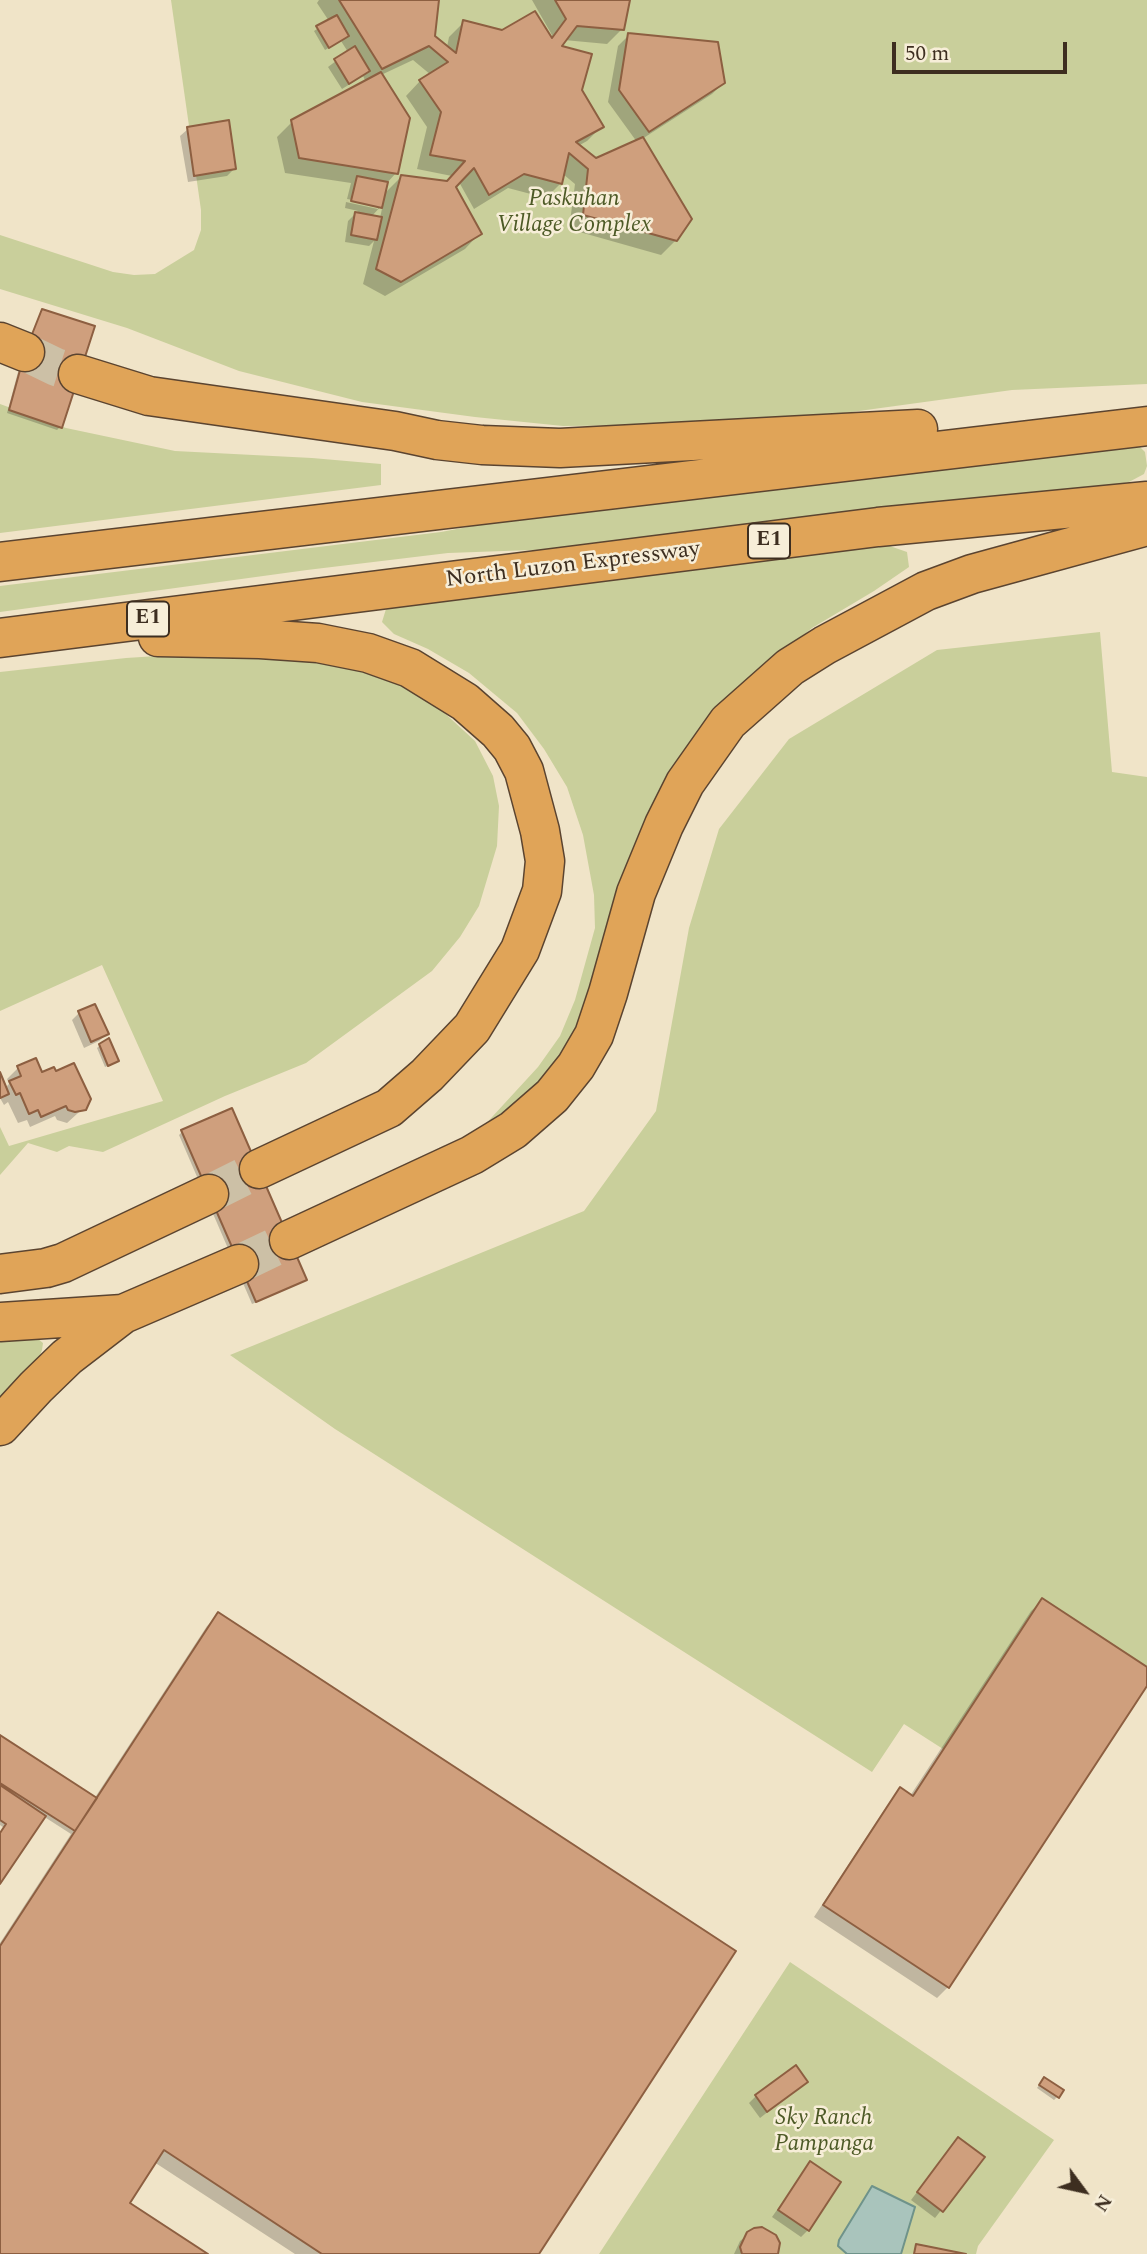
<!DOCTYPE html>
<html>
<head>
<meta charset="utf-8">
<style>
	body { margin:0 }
	#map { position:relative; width:1147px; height:2254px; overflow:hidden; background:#f0e4c8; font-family:Spectral,serif }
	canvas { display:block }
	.north { position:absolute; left:1049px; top:2156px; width:70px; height:70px; -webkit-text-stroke:5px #f7eed8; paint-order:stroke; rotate:123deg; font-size:19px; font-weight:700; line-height:28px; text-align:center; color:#3d2e20 }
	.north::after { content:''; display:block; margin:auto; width:24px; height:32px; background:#3d2e20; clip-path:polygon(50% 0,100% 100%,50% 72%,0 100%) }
	.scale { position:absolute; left:892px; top:42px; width:175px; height:32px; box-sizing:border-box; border:4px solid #3d2e20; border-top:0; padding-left:9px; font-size:21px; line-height:24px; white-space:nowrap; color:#3d2e20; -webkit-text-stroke:5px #f7eed8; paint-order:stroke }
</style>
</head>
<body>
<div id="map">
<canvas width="1147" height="2254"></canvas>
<div class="north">N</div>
<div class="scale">50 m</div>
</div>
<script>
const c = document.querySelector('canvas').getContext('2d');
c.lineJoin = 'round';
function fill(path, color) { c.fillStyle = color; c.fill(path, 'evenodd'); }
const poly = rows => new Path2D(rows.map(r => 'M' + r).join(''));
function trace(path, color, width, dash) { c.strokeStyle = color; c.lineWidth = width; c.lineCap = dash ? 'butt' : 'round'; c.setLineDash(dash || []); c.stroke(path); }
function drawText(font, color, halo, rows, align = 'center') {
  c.font = font + ' Spectral,serif'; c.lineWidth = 5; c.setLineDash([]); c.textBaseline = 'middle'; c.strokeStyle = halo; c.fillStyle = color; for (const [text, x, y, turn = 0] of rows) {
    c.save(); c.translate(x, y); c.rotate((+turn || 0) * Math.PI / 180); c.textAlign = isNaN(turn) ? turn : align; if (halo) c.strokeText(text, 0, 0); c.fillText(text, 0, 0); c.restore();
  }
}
fill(poly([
	[171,0,1147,0,1147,384,1012,390,764,424,563,426,475,417,362,402,239,371,127,328,0,289,0,235,113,272,134,275,155,274,194,250,201,230,201,210],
	[0,404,66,428,175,451,312,458,381,464,381,485,0,533],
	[1137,444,1145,452,1147,466,1144,474,1129,482,1101,488,616,547,448,553,307,570,0,612,0,586,441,532,628,497],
	[884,544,907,552,909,567,874,591,812,628,751,678,646,820,631,853,580,1033,537,1093,481,1129,538,1067,560,1036,575,1000,595,928,594,895,583,835,567,787,544,749,517,713,469,673,428,649,394,634,382,622,386,609,498,586],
	[1100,632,1112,772,1147,777,1147,1667,1042,1599,943,1749,904,1724,872,1772,335,1429,230,1355,584,1211,656,1111,689,928,719,829,789,739,937,650],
	[189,654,305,657,393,678,438,707,475,741,493,776,499,806,497,846,479,906,460,937,432,971,306,1063,225,1096,103,1152,69,1146,57,1152,28,1143,0,1175,0,1127,9,1146,163,1101,102,965,0,1011,0,672,126,658],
	[37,1338,43,1343,42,1350,39,1358,0,1401,0,1341],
	[790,1962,1054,2140,978,2246,976,2254,599,2254]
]), '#c9cf9b');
const water = poly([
	[872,2186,915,2207,901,2254,847,2254,838,2246,839,2240,872,2186]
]);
fill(water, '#a9c4bc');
trace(water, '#6f938a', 2);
fill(poly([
	[319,0,437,0,434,36,447,47,449,37,464,22,502,32,550,38,552,35,532,0,628,0,622,29,607,44,564,40,559,47,580,90,601,127,587,141,578,146,595,160,637,142,608,102,618,46,629,35,723,83,712,94,642,139,676,240,661,255,569,229,575,184,563,174,561,183,546,198,508,188,474,209,459,182,454,187,479,234,465,249,385,296,363,284,374,241,369,246,345,242,348,221,358,211,345,208,346,202,378,209,378,205,347,199,351,183,285,173,277,137,292,122,366,82,363,76,342,89,328,67,348,52,341,41,325,50,314,31,329,21,317,3],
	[413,60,431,75,420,81,406,96,427,127,417,169,452,176,447,182,401,177,383,195,386,184,396,173,381,75],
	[383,204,380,218,371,217],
	[188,129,234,169,227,176,188,182,180,136],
	[43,311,60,427,57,430,7,413,22,357],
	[79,1013,107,1034,99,1041,84,1048,72,1020],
	[100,1045,117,1060,114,1063,105,1067,97,1048],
	[18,1068,41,1075,88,1104,67,1123,57,1120,55,1116,30,1127,27,1120,18,1123,8,1102,4,1105,0,1098,0,1076,5,1088,9,1084,7,1079],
	[182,1132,304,1280,301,1283,252,1304,179,1135],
	[1042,1601,1147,1669,1147,1683,948,1987,937,1998,814,1917,890,1801,900,1790,910,1796,1031,1611],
	[218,1615,536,2254,295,2254,154,2162,127,2203,205,2254,0,2254,0,1943,71,1834,43,1816,0,1881,0,1834,4,1828,0,1825,0,1737,94,1799,207,1626],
	[806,2082,760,2118,749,2103,756,2096],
	[1041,2082,1057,2097,1054,2100,1037,2088],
	[951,2147,982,2158,935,2218,911,2200],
	[810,2163,808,2230,801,2237,772,2217],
	[754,2230,769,2231,775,2236,776,2254,734,2254,740,2241]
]), '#0003');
const building = poly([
	[339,0,439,0,435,36,456,53,463,20,502,30,535,11,552,38,566,19,555,0,630,0,624,30,577,26,562,46,592,54,582,90,604,127,576,142,596,158,643,137,692,219,677,241,583,215,588,169,569,153,562,184,524,174,489,195,474,168,456,187,482,234,401,282,376,269,401,175,447,181,465,161,430,155,441,112,419,80,448,62,429,46,382,69,339,0],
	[337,15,349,36,329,48,316,26,337,15],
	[628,33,718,42,725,83,649,132,619,90,628,33],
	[355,46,370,71,349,84,334,59,355,46],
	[381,72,410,118,398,174,299,158,291,120,381,72],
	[229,120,236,169,194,176,187,127,229,120],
	[357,176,388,182,382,208,351,201,357,176],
	[355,212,382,217,377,240,351,235,355,212],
	[42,309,95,326,62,428,9,410,25,352,42,309],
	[95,1004,109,1034,91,1042,78,1011,95,1004],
	[109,1038,119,1061,108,1066,99,1044,109,1038],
	[36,1058,42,1072,54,1067,56,1071,74,1063,91,1099,86,1110,75,1112,68,1110,66,1106,41,1117,38,1110,29,1114,20,1093,16,1095,9,1081,21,1076,17,1066,36,1058],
	[0,1072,9,1094,0,1098,0,1072],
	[232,1108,307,1280,256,1302,181,1130,232,1108],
	[1042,1598,1147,1667,1147,1686,949,1988,823,1905,900,1787,913,1796,1042,1598],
	[218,1612,736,1951,539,2254,322,2254,164,2150,130,2203,208,2254,0,2254,0,1946,218,1612],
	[0,1735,97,1798,75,1831,0,1783,0,1735],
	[0,1785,46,1816,0,1884,0,1833,6,1824,0,1820,0,1785],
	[796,2065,808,2082,767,2112,755,2095,796,2065],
	[1044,2077,1064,2090,1059,2098,1039,2085,1044,2077],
	[958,2137,985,2157,943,2212,917,2192,958,2137],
	[810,2161,841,2182,809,2231,778,2210,810,2161],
	[762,2227,776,2235,780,2243,778,2254,742,2254,740,2247,747,2232,754,2228,762,2227],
	[916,2244,966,2254,914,2254,916,2244]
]);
fill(building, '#cf9f7d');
trace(building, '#8d5f41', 2);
trace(poly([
	[25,352,56,367,78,374],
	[209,1194,259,1169],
	[239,1264,289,1240]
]), '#ccc0a6', 38, [38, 19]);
const highway = poly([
	[0,342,25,352],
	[78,374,149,396,395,431,437,440,482,445,560,448,918,429],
	[0,562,1147,426],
	[158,637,260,639,318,643,368,653,410,668,465,702,498,731,512,748,524,771,540,831,545,861,542,891,520,950,472,1028,427,1075,389,1108,259,1169],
	[0,638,878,527,1147,501],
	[289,1240,472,1155,513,1130,552,1096,576,1066,594,1035,608,993,636,893,664,825,685,783,728,722,790,667,825,645,926,591,972,574,1147,526],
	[0,1274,46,1268,63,1263,209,1194],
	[0,1322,123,1314],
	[0,1426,36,1387,67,1357,123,1314,239,1264]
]);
trace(highway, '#5b4430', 41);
trace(highway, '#e0a458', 38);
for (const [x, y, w] of [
	[769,541,42],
	[148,619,42]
]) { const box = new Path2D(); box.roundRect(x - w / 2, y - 17.5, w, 35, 5); c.fillStyle = '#f7eed8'; c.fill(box); trace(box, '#3d2e20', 2); }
drawText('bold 21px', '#3d2e20', null, [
	["E1",769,541],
	["E1",148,619]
]);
drawText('italic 23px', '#4d5a26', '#f7eed8', [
	["Paskuhan",574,200],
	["Village Complex",574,226],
	["Sky Ranch",824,2119],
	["Pampanga",824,2145]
]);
drawText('23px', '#3d2e20', '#f7eed8', [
	["North Luzon Expressway",573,566,-7]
]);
</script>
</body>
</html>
